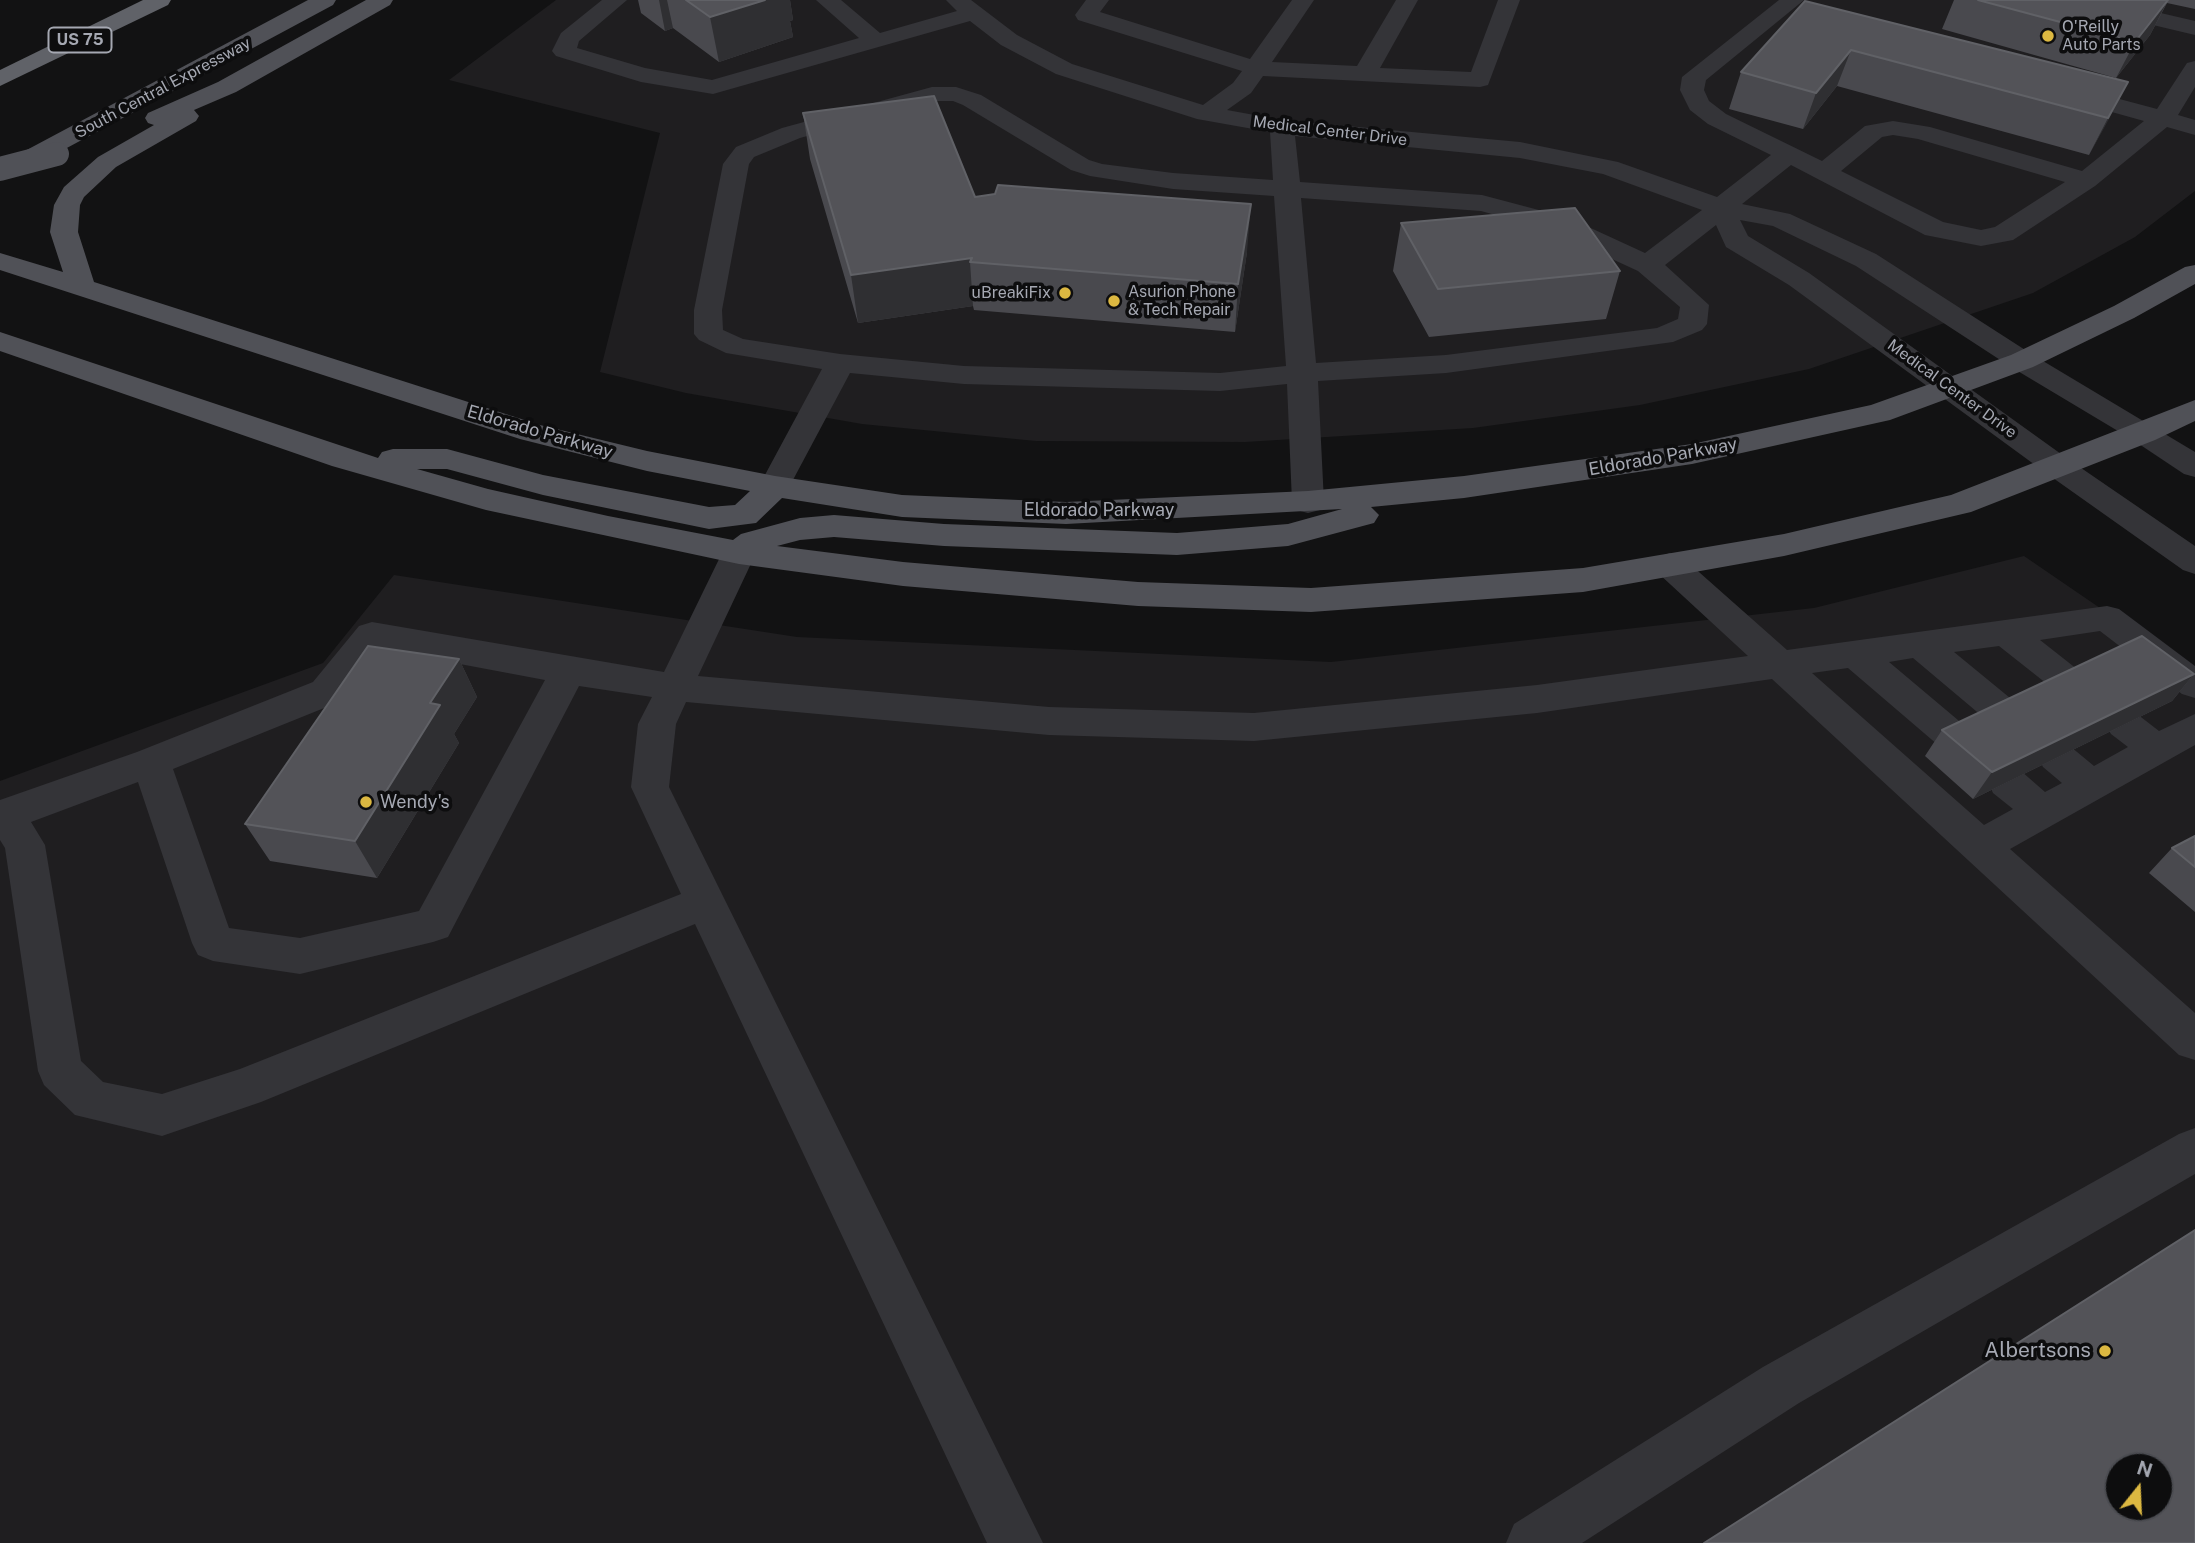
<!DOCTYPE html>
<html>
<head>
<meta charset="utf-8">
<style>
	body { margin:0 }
	#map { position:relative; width:2195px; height:1543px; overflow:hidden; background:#121213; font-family:"Public Sans",sans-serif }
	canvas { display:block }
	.north { position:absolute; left:2104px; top:1452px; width:70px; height:70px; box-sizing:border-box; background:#0d0d0e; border:2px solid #4a4b50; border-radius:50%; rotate:18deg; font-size:19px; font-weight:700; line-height:28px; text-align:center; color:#a5a8b2 }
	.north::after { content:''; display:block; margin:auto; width:24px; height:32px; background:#dcb841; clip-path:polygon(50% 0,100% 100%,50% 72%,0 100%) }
</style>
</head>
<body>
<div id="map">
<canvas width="2195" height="1543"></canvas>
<div class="north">N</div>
</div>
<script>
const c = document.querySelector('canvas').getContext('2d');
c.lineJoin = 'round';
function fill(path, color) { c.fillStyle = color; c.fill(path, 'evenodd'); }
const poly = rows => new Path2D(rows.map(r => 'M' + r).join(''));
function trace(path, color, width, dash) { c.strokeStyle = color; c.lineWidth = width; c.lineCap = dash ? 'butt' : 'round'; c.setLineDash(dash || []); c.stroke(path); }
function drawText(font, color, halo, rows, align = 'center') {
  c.font = font + ' "Public Sans",sans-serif'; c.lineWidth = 7; c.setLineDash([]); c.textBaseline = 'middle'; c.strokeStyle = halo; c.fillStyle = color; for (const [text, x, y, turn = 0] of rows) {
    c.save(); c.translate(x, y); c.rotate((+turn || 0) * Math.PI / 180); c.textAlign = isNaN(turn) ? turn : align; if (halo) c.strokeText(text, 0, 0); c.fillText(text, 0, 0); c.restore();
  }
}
fill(poly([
	[556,0,2195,0,2195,191,2135,237,2033,293,1809,369,1640,405,1473,428,1245,442,1036,441,862,424,686,393,600,372,660,133,449,80],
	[2024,556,2195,673,2195,1543,0,1543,0,781,323,663,394,575,797,637,1331,662,1814,608],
	[2118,1466,2160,1466,2160,1508,2118,1508]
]), '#1f1e20');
fill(poly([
	[602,0,627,0,579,41,577,48,645,68,712,80,859,38,816,0,841,0,880,33,957,11,946,0,971,0,1017,35,1072,64,1203,105,1233,83,1242,71,1078,20,1075,15,1086,0,1109,0,1100,12,1250,59,1292,0,1314,0,1272,62,1357,66,1396,0,1418,0,1380,68,1471,72,1498,0,1520,0,1488,85,1480,87,1263,76,1251,93,1227,110,1282,120,1520,142,1618,162,1717,197,1771,155,1708,124,1690,110,1680,90,1682,77,1779,0,1804,0,1706,80,1704,90,1709,101,1726,114,1822,161,1865,126,1893,121,1930,127,2082,171,2144,121,2058,97,2055,92,2058,87,2067,85,2157,109,2187,63,2195,61,2195,87,2178,115,2195,120,2195,135,2167,127,2095,186,2013,240,1981,246,1925,235,1791,165,1742,204,1790,214,1876,254,2033,355,2195,452,2195,477,2184,474,2133,440,2011,367,1856,266,1773,226,1740,220,1748,236,1809,273,2068,459,2195,546,2195,574,2183,570,2046,473,1789,285,1726,247,1716,225,1665,265,1709,305,1707,324,1702,330,1673,342,1446,373,1318,381,1324,502,1320,510,1308,513,1296,510,1292,502,1287,384,1220,391,964,384,850,373,786,493,775,496,764,493,759,486,822,369,726,353,699,340,694,334,694,310,723,164,736,147,782,128,932,87,956,87,981,95,1089,160,1102,164,1173,173,1273,180,1270,132,1197,119,1056,74,1001,45,970,21,713,94,641,82,556,56,552,51,561,33,602,0],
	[933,101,953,101,963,105,1071,170,1090,176,1173,189,1274,196,1286,366,1220,373,964,366,840,354,743,339,723,330,722,310,749,164,754,157,800,138,933,101],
	[1893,135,1918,139,2065,182,1995,227,1981,230,1943,222,1841,171,1882,137,1893,135],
	[1295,136,1520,158,1603,174,1702,210,1645,253,1569,218,1482,195,1300,182,1295,136],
	[1301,198,1481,211,1549,230,1638,271,1680,307,1678,319,1657,328,1446,355,1316,363,1301,198],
	[2066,0,2105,0,2195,21,2195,35,2069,5,2066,0],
	[739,542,751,545,756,553,698,676,1049,707,1254,713,1537,685,1748,656,1658,573,1653,565,1658,557,1670,553,1682,557,1787,650,2107,606,2119,609,2195,666,2195,698,2182,694,2100,631,2040,640,2087,677,2092,686,2087,695,2074,699,2061,695,1999,646,1954,652,2021,707,2027,717,2021,727,2008,731,1995,727,1913,658,1889,662,1971,731,1977,741,1971,751,1958,755,1945,751,1848,668,1812,673,1984,825,2013,809,1993,793,1988,782,1993,771,2007,767,2021,771,2045,792,2062,783,2043,767,2038,757,2043,747,2057,742,2071,747,2094,766,2128,747,2111,734,2105,724,2111,714,2124,710,2137,714,2159,731,2195,714,2195,745,2010,849,2195,1013,2195,1060,2179,1055,1772,679,1537,713,1254,741,1049,735,686,702,676,724,669,787,1043,1543,987,1543,695,924,261,1102,162,1136,75,1115,44,1085,38,1071,5,848,0,840,0,800,137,752,313,682,359,626,372,622,664,672,722,553,727,545,739,542],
	[380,649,545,680,419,911,300,938,229,928,173,769,339,702,380,649],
	[579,686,652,697,638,724,631,787,681,894,240,1069,162,1094,103,1082,81,1061,45,845,31,822,138,782,192,943,198,955,213,961,300,974,433,942,448,937,579,686],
	[2195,1128,2195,1174,1799,1403,1582,1543,1506,1543,1514,1524,1763,1367,2179,1134,2195,1128]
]), '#343438');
fill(poly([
	[308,0,336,0,333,5,24,171,15,174,6,171,2,166,6,161,308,0],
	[366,0,393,0,390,5,236,92,194,110,199,116,196,121,116,167,84,197,80,205,78,232,94,282,540,425,647,451,775,476,902,495,1066,502,1308,491,1464,476,1692,444,1871,405,2011,355,2114,306,2185,267,2195,265,2195,284,2134,318,2033,367,1890,420,1692,464,1464,498,1371,507,1379,515,1374,523,1288,546,1177,555,944,546,834,537,800,540,777,546,903,562,1138,582,1311,588,1583,568,1784,534,1951,495,2195,400,2195,421,2155,440,1971,512,1784,556,1583,592,1311,612,1138,606,903,586,739,564,486,510,332,466,0,351,0,332,378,458,382,452,393,449,447,449,543,475,709,507,735,505,750,491,647,471,520,439,0,270,0,253,63,272,50,232,54,205,64,187,98,157,154,125,148,123,145,118,148,113,218,82,366,0],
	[417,469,447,469,543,495,709,529,756,523,782,498,902,517,1066,524,1342,509,1288,524,1177,533,944,524,834,515,800,518,741,534,733,540,608,516,488,489,417,469]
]), '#505157');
fill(poly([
	[143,0,171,0,168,5,0,86,0,70,143,0]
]), '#606268');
trace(poly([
	[0,169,57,154]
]), '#505157', 24);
fill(poly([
	[638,0,790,0,793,20,790,21,793,37,719,62,673,28,665,31,641,13],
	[1954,0,2195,0,2195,9,2167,3,2150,35,2116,78,1942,29],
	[1805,1,2128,82,2089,155,1837,86,1803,129,1729,109,1741,72],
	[803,113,975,197,1247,252,1235,332,974,310,973,306,858,323,810,159],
	[1401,223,1620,271,1606,319,1429,337,1393,271],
	[459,659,477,697,454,734,459,743,377,878,270,861,245,824],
	[2194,674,2172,701,1973,799,1925,756,1942,730],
	[2195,836,2195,912,2149,873,2172,848]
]), '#49494e');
fill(poly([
	[659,0,667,0,673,28,665,31],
	[765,0,790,0,793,20,790,21,793,37,719,62,710,17],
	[2168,0,2150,35,2116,78,2135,42],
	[1851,50,1837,86,1803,129,1816,93],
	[2128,82,2109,119,2089,155,2108,118],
	[1251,204,1247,252,1235,332,1238,284],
	[972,258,970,262,973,306,858,323,851,275],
	[459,659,477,697,454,734,459,743,377,878,355,841,430,703],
	[2194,674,2172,701,1973,799,1992,772]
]), '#2f2f32');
const building = poly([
	[686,0,765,0,710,17,686,0],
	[1978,0,2168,0,2135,42,1978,0],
	[1805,1,2128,82,2108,118,1851,50,1816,93,1741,72,1805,1],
	[934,96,975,197,995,194,998,185,1251,204,1238,284,970,262,972,258,851,275,803,113,934,96],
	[1575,208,1620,271,1438,289,1401,223,1575,208],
	[2142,636,2194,674,1992,772,1942,730,2142,636],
	[368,646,459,659,430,703,440,705,355,841,245,824,368,646],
	[2195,836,2195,867,2172,848,2195,836],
	[2195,1230,2195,1543,1704,1543,2195,1230],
	[2118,1466,2160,1466,2160,1508,2118,1508,2118,1466]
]);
fill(building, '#535358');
trace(building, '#606166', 2);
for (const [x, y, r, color] of [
	[2048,36,7,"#dcb841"],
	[1065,293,7,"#dcb841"],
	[1114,301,7,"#dcb841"],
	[366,802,7,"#dcb841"],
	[2105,1351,7,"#dcb841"]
]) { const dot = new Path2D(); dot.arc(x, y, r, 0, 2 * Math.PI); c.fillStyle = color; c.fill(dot); trace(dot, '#0d0d0e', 2.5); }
drawText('16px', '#a5a8b2', '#0d0d0e', [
	["O'Reilly",2062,27],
	["Auto Parts",2062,45],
	["Asurion Phone",1128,292],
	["& Tech Repair",1128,310],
	["uBreakiFix",1051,293,"right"]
], 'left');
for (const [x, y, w] of [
	[80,40,63]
]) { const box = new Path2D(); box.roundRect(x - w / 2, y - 12.5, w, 25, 5); c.fillStyle = '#0d0d0e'; c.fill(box); trace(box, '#a5a8b2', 2); }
drawText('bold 16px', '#a5a8b2', null, [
	["US 75",80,40]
]);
drawText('16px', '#a5a8b2', '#0d0d0e', [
	["South Central Expressway",163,88,-28],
	["Medical Center Drive",1330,131,7],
	["Medical Center Drive",1952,389,36]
]);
drawText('18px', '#a5a8b2', '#0d0d0e', [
	["Eldorado Parkway",540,432,16],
	["Eldorado Parkway",1663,457,-10],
	["Eldorado Parkway",1099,510]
]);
drawText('18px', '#a5a8b2', '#0d0d0e', [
	["Wendy's",380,802]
], 'left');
drawText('21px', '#a5a8b2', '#0d0d0e', [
	["Albertsons",2091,1351]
], 'right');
</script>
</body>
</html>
